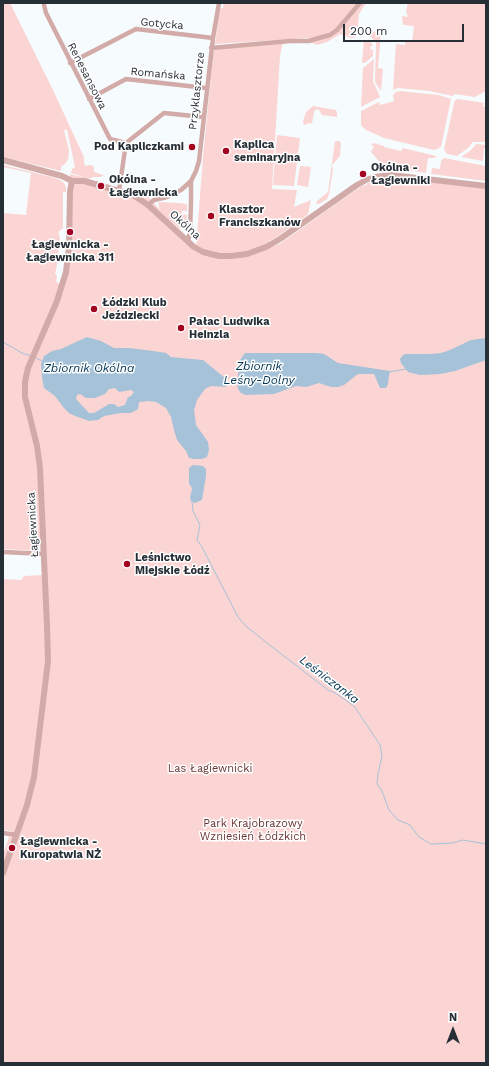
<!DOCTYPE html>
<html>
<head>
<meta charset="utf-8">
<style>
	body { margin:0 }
	#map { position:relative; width:489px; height:1066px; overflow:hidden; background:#f6fbfe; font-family:"Work Sans",sans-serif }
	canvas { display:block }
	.frame { position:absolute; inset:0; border:4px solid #272f36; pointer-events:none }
	.north { position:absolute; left:433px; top:1010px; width:40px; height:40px; -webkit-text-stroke:3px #fff; paint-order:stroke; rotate:0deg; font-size:11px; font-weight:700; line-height:16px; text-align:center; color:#272f36 }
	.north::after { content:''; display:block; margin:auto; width:14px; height:18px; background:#272f36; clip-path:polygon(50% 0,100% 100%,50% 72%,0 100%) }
	.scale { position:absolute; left:343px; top:24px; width:121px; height:18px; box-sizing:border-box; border:2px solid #272f36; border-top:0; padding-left:5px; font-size:12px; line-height:14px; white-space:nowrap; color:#272f36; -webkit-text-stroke:3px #fff; paint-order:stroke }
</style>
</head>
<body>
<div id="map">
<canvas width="489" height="1066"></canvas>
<div class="frame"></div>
<div class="north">N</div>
<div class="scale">200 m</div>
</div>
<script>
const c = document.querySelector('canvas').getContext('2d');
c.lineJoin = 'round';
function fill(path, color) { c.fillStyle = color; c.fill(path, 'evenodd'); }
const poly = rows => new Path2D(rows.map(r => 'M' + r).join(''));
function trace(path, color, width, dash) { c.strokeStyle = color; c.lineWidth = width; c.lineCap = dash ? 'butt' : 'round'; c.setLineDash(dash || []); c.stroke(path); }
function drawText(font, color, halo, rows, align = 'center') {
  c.font = font + ' "Work Sans",sans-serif'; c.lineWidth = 3; c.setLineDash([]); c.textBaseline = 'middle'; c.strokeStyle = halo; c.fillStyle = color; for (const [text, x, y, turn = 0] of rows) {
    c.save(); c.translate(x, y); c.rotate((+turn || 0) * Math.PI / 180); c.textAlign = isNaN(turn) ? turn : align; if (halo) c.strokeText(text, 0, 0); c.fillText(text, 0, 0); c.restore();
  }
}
fill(poly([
	[3,3,10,3,52,88,84,157,84,162,85,166,91,165,94,167,94,172,100,174,104,175,100,177,94,177,88,179,148,196,160,210,158,203,160,202,178,203,187,204,187,211,182,211,182,214,187,215,186,228,182,229,179,228,165,217,196,247,203,157,214,46,283,41,280,56,272,189,297,190,294,207,311,200,308,214,306,216,274,239,269,241,269,248,281,243,340,201,362,186,366,185,377,177,486,188,486,1063,3,1063,3,855,11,831,3,830,3,579,21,580,24,576,42,575,40,538,39,538,39,540,37,541,37,545,40,545,37,551,3,549,3,213,26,215,31,173,3,167,3,165,52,177,60,180,64,183,66,187,66,192,63,192,63,229,61,229,61,230,58,232,59,234,60,239,58,257,54,259,58,260,55,274,56,274,57,277,56,281,59,284,69,269,70,174,86,178,71,173,72,169,75,167,67,130,66,129,64,131,69,150,68,159,66,163,61,167,61,171,3,157],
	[224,3,366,3,359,14,357,36,354,38,350,38,340,34,327,42,317,45,312,43,308,38,215,44,220,9,223,8],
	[408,3,486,3,486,91,475,97,455,94,453,96,429,91,398,88,393,90,396,44,405,45,405,42,412,42,414,26,403,25,402,16,408,17,406,11],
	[366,31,381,32,378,68,383,69,381,91,375,82,376,43],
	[364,40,370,41,373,46,371,46,370,49,373,50,373,56,365,63,363,63,362,62],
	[374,59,373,81,380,97,361,107,363,68],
	[400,91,439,95,451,99,441,147,437,149,434,150,384,138,366,130,361,125,361,111,379,102,380,105,394,101,393,95,396,92],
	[458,99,484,103,483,107,486,107,486,142,473,142,469,147,457,156,447,154,444,149,448,131,454,103,455,100],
	[313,106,336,110,337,113,337,117,322,115,319,110,316,109,314,112,312,124,309,123,304,125,303,121,306,112],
	[277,135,300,138,294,186,273,185],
	[335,141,339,141,341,143,340,156,332,165,333,170,329,194,327,199,319,204,316,204,317,201,328,192],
	[373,143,384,146,384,147,401,151,403,148,436,156,435,158,428,158,426,173,388,167,382,165,371,152,374,146,371,145],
	[476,144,486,145,486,148,484,148,483,161,461,157,471,150],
	[444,158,486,166,486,181,431,174,432,168,440,169,441,161],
	[300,166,311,167,308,187,297,185]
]), '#fbd5d3');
fill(poly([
	[87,337,101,341,114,348,129,348,153,351,166,353,171,357,203,360,225,378,227,382,226,387,211,386,205,389,197,400,194,410,196,425,208,442,209,450,207,457,202,459,194,459,189,458,186,451,177,440,174,430,171,417,166,408,156,402,148,401,139,402,138,409,131,413,121,413,104,416,98,420,89,421,75,416,69,413,64,408,55,396,44,388,42,378,41,364,44,356,52,351,61,349],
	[115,388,119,392,131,390,134,392,131,396,128,397,125,405,118,407,114,404,109,404,94,413,89,413,76,399,77,395,80,394,86,398,95,398,105,394,109,389],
	[486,338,486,360,455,371,440,374,420,375,408,372,401,363,400,359,402,356,405,354,430,354,441,353,450,350,471,340],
	[245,353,317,353,324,354,338,363,390,371,389,376,388,384,386,388,380,388,374,374,358,374,344,385,338,387,331,387,319,383,306,387,296,386,274,394,246,395,241,393,238,389,237,383,240,360],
	[193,465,203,466,206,469,206,476,202,500,195,503,191,501,190,498,192,489,191,486,189,484,189,468]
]), '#a5c2d9');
trace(poly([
	[3,342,22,353,31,356],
	[36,358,42,361],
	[388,372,407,369],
	[192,502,193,511,200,525,197,540,202,547,238,617,247,627,267,643,328,690,335,693,354,706,380,745,382,756,378,774,377,784,382,791,389,810,398,820,410,825,419,837,431,844,452,843,463,840,486,844]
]), '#a5c2d9', 1);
trace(poly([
	[44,5,46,13,110,139,126,143],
	[211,48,290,41,309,41,319,38,330,35,337,30,360,3],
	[70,63,136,29,213,38],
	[89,99,126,79,206,88],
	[119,191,126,143,164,113,203,117],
	[148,205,154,200,167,197,181,190,191,181,196,171,199,161,213,38,219,3],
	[188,242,190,230,191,203,191,181],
	[3,552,44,554],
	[3,833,17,835]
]), '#d2aaa7', 4.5);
trace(poly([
	[3,160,62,176,72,181,84,181,133,195,148,205,194,247,203,252,219,256,231,256,247,254,266,247,280,239,357,185,366,180,375,177,391,175,486,186],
	[3,873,27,805,34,777,48,661,47,626,40,468,37,446,25,397,25,382,28,368,57,301,66,272,69,246,70,191,72,181]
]), '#d2aaa7', 6);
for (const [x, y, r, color] of [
	[192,147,4,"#a20320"],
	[226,151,4,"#a20320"],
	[363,174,4,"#a20320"],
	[101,186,4,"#a20320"],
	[211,216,4,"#a20320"],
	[70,232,4,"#a20320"],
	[94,309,4,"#a20320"],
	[181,328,4,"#a20320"],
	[127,564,4,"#a20320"],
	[12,848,4,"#a20320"]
]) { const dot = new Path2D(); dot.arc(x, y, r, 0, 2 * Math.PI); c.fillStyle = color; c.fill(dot); trace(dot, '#fff', 1.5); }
drawText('11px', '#272f36', '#fff', [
	["Gotycka",162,24,5],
	["Romańska",158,74,5],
	["Renesansowa",87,76,63],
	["Przyklasztorze",197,91,-84],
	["Okólna",185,225,42],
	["Łagiewnicka",33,525,-93]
]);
drawText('bold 11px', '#272f36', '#fff', [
	["Kaplica",234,145],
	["seminaryjna",234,158],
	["Pod Kapliczkami",184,147,"right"],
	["Okólna -",371,168],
	["Łagiewniki",371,181],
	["Okólna -",109,180],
	["Łagiewnicka",109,193],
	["Klasztor",219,210],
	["Franciszkanów",219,223],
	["Łagiewnicka -",70,245,"center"],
	["Łagiewnicka 311",70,258,"center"],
	["Łódzki Klub",102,303],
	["Jeździecki",102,316],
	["Pałac Ludwika",189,322],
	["Heinzla",189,335],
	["Leśnictwo",135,558],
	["Miejskie Łódź",135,571],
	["Łagiewnicka -",20,842],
	["Kuropatwia NŻ",20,855]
], 'left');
drawText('11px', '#693534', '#fff', [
	["Las Łagiewnicki",210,769],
	["Park Krajobrazowy",253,824],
	["Wzniesień Łódzkich",253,837]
]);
drawText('italic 12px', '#003554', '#fff', [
	["Zbiornik",259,366],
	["Leśny-Dolny",259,380],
	["Zbiornik Okólna",89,368],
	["Leśniczanka",329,680,37]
]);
</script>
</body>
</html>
